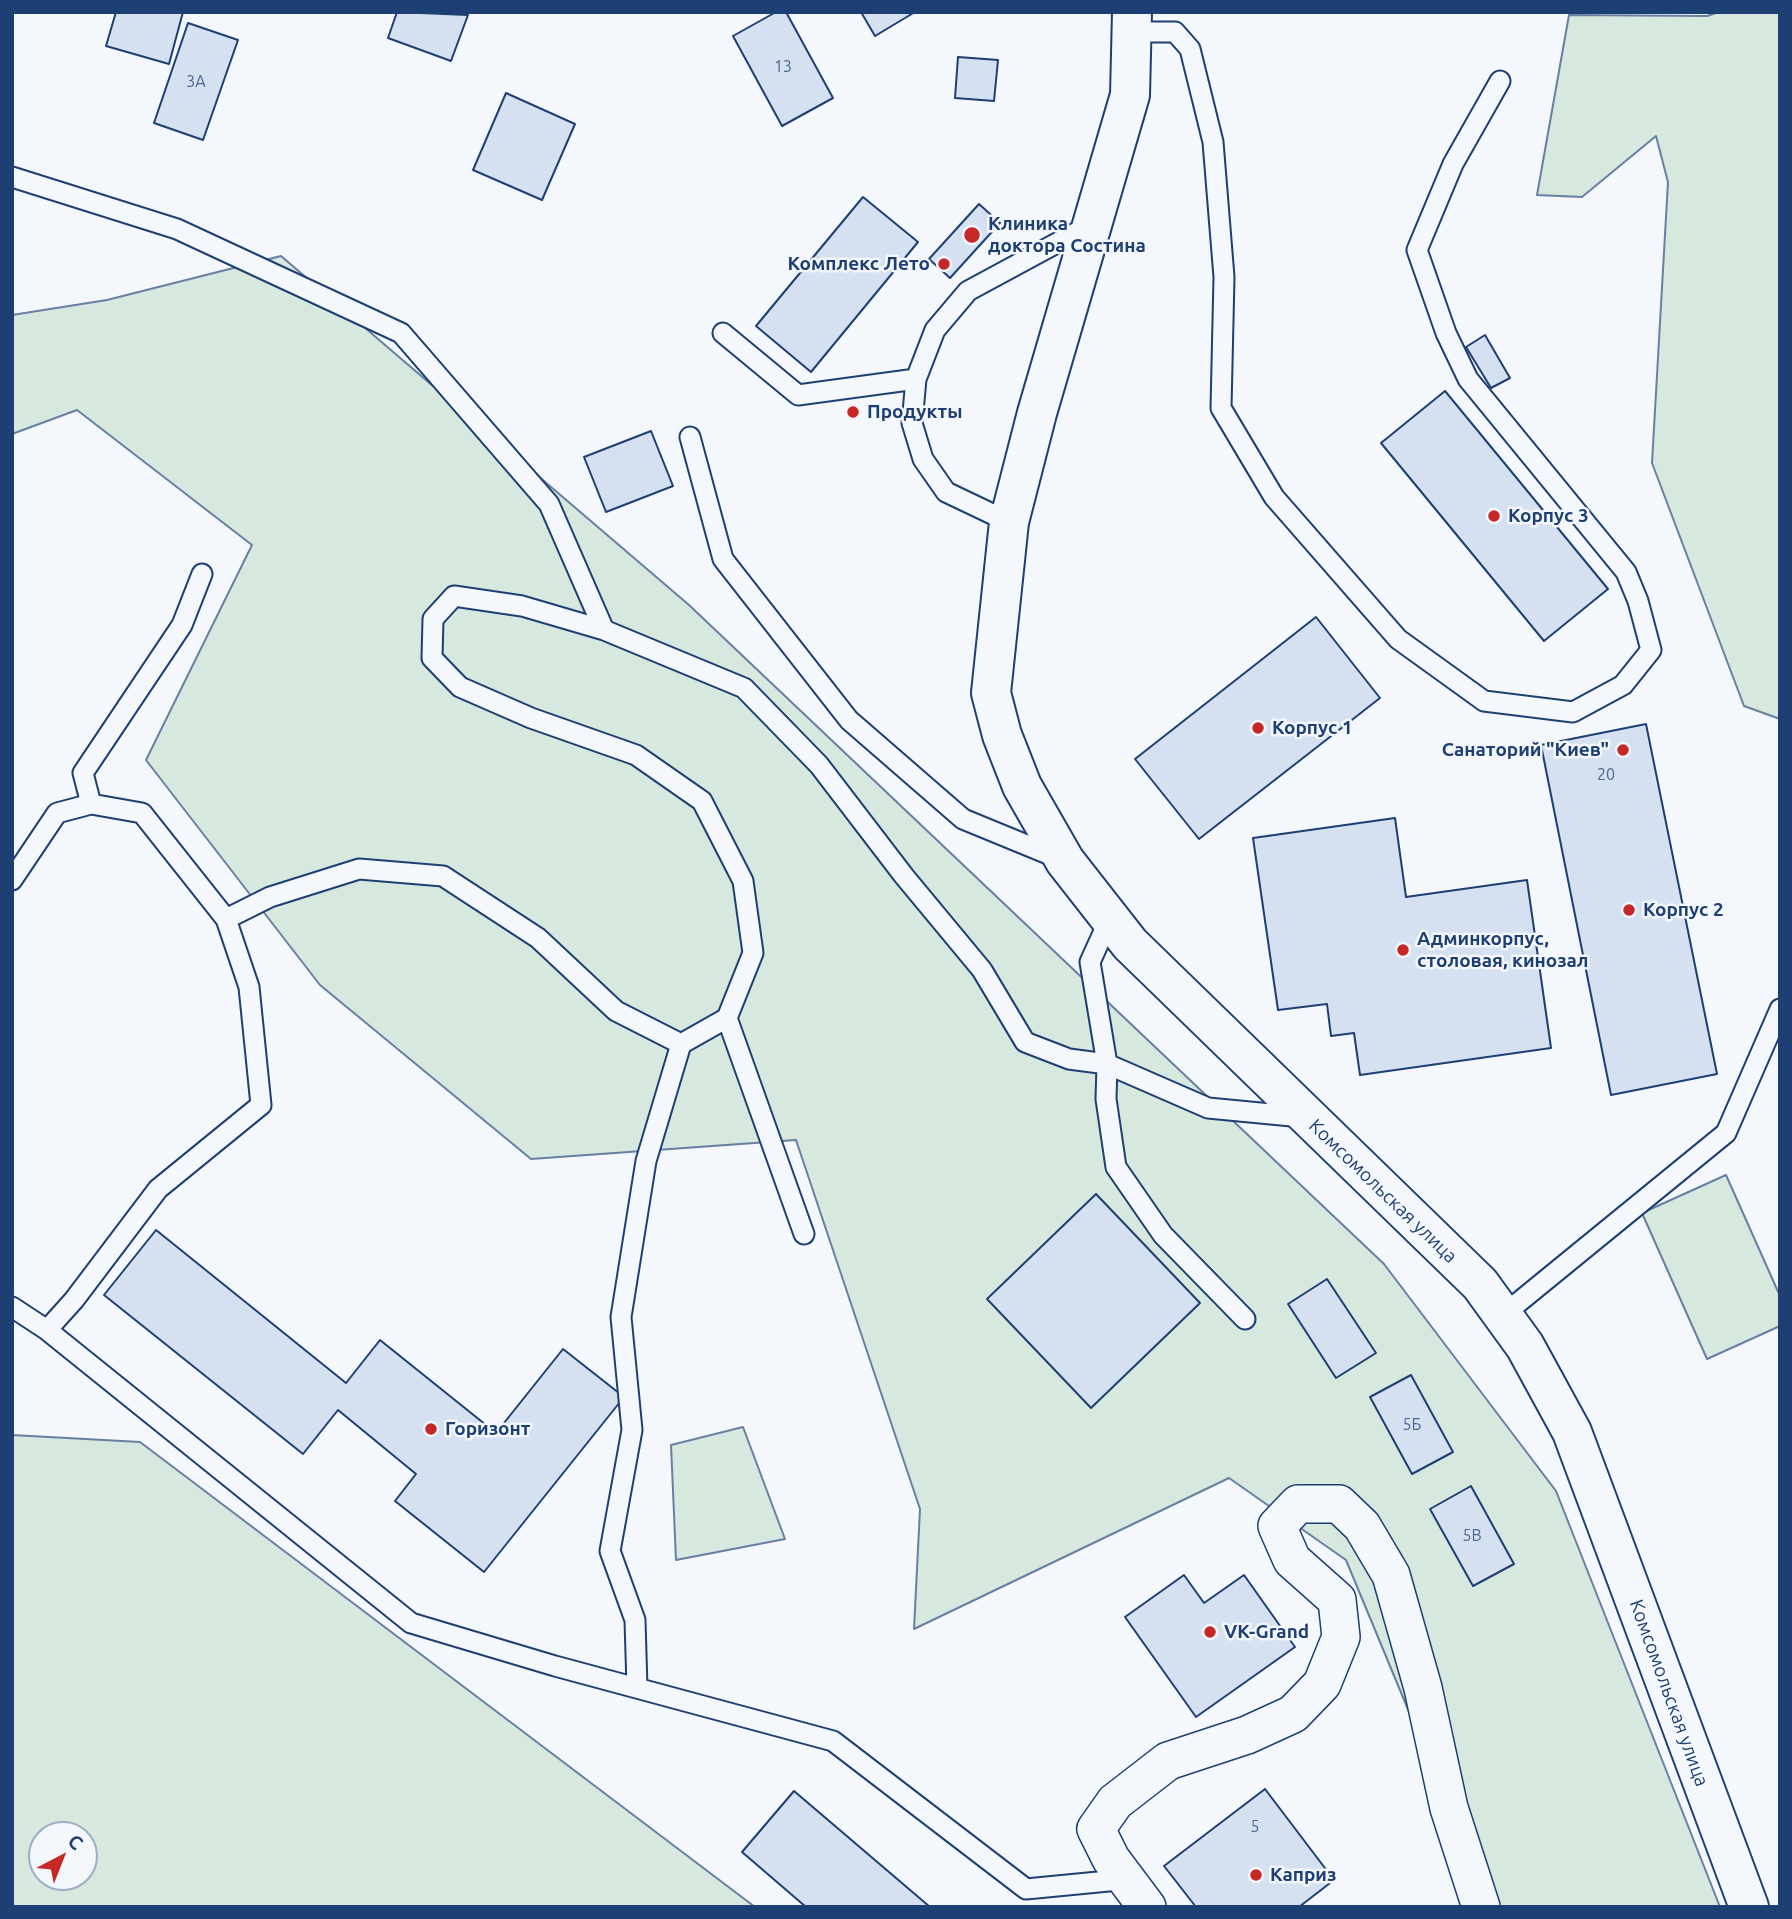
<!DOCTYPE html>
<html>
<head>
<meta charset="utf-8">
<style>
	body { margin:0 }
	#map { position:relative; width:1792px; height:1919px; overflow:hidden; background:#f4f7fb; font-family:Ubuntu,sans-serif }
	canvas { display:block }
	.frame { position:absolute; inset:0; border:14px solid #1d3f73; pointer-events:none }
	.north { position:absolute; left:28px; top:1821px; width:70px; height:70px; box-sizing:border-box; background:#f4f7fb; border:2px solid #9eadc5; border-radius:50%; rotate:42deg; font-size:19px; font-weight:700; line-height:28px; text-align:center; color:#1d3f73 }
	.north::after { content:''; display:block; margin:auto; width:24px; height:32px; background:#c62828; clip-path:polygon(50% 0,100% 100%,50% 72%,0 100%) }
</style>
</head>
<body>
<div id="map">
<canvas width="1792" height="1919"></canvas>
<div class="frame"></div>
<div class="north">С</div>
</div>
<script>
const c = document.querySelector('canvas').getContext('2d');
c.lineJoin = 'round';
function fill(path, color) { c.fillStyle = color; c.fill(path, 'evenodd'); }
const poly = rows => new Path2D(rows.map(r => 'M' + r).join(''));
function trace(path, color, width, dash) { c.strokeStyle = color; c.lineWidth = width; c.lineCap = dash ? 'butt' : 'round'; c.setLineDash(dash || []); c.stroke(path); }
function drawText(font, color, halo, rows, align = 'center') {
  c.font = font + ' Ubuntu,sans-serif'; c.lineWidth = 5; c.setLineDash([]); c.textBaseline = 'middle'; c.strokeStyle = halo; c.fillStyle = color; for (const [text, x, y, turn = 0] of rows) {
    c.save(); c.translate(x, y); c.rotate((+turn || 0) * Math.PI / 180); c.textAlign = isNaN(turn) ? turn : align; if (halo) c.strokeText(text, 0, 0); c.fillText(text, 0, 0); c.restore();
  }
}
const green = poly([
	[1719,12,1780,12,1780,719,1744,706,1652,463,1668,182,1656,136,1582,197,1537,195,1569,15,1707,16,1719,12],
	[281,256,689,605,1384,1264,1556,1491,1720,1907,1490,1907,1346,1560,1229,1478,914,1629,920,1509,796,1140,531,1159,320,985,146,760,252,545,77,410,12,434,12,315,107,300,281,256],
	[1726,1175,1780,1296,1780,1326,1707,1359,1642,1213,1726,1175],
	[743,1427,785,1539,676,1560,671,1445,743,1427],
	[12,1435,140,1442,755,1907,12,1907,12,1435],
	[84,1835,84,1877,42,1877,42,1835,84,1835]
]);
fill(green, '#d7e8df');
trace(green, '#687fa3', 2);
const building = poly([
	[116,12,183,12,169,64,106,46,116,12],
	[397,12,468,15,451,61,388,38,397,12],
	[776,12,786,12,833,98,782,126,733,36,776,12],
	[861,12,915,12,875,36,861,12],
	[188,23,238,40,203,140,154,123,188,23],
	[958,57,998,60,994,101,955,98,958,57],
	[506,93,575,124,542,200,473,170,506,93],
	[863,197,918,242,811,372,756,326,863,197],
	[979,204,1000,223,950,278,929,259,979,204],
	[1485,335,1510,378,1491,388,1466,347,1485,335],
	[1445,391,1608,589,1544,641,1381,443,1445,391],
	[651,431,673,486,606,512,584,457,651,431],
	[1316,617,1380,698,1199,839,1135,759,1316,617],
	[1646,724,1717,1074,1611,1095,1541,745,1646,724],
	[1395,818,1406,897,1527,880,1551,1048,1360,1075,1354,1033,1331,1036,1327,1004,1278,1010,1253,838,1395,818],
	[1096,1194,1200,1303,1091,1408,987,1299,1096,1194],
	[156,1230,346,1383,380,1340,496,1433,563,1349,624,1397,484,1572,395,1501,416,1474,338,1410,303,1454,104,1295,156,1230],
	[1327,1279,1376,1353,1336,1378,1288,1304,1327,1279],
	[1411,1375,1453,1452,1412,1474,1370,1397,1411,1375],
	[1471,1486,1514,1564,1473,1586,1430,1509,1471,1486],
	[1184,1575,1204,1603,1244,1575,1295,1647,1196,1717,1125,1617,1184,1575],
	[1265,1789,1334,1880,1299,1907,1196,1907,1164,1866,1265,1789],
	[794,1791,930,1907,806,1907,742,1852,794,1791]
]);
fill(building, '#d5e0f0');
trace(building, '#1d3f73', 2);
const service = poly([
	[1132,32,1175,32,1190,49,1213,142,1224,277,1221,408,1274,497,1398,639,1484,701,1573,712,1623,685,1651,650,1638,601,1626,572,1468,379,1446,333,1417,250,1453,164,1500,81],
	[12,177,177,229,401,333,549,504,604,630],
	[723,333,798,395,916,379],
	[690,437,723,559,849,720,963,819,1058,858],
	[1009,522,946,492,923,459,912,423,916,379,935,330,968,291,1092,224],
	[91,804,83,773,182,625,202,574],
	[12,880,57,813,91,804,142,813,226,919,270,897,359,869,443,876,538,938,616,1011,681,1044,727,1018,753,953,743,881,702,801,636,755,531,718,460,687,432,658,433,619,454,596,522,606,604,630,744,688,819,765,904,876,982,970,1025,1042,1069,1059,1107,1064,1208,1108,1302,1117],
	[1110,918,1090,962,1107,1064,1106,1099,1116,1167,1163,1235,1245,1319],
	[727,1018,804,1234],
	[12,1307,47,1330,411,1623,555,1666,833,1741,1026,1889,1129,1879],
	[1503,1315,1726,1133,1780,1009],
	[47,1330,74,1300,158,1189,261,1105,249,987,226,919],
	[637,1688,635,1620,610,1551,632,1430,621,1317,646,1161,681,1044]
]);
const minor = poly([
	[1147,1907,1111,1859,1096,1829,1115,1802,1168,1761,1247,1735,1293,1714,1322,1684,1341,1637,1337,1600,1292,1560,1277,1526,1298,1504,1339,1504,1362,1526,1391,1575,1423,1688,1449,1808,1481,1907]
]);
const secondary = poly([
	[1132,12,1130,95,1037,413,1009,522,991,693,1002,735,1022,786,1065,861,1130,944,1480,1284,1525,1346,1572,1432,1749,1907]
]);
trace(service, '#1d3f73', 23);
trace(minor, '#1d3f73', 40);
trace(secondary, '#1d3f73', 42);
trace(service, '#f4f7fb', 19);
trace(minor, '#f4f7fb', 37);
trace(secondary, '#f4f7fb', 38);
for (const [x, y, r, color] of [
	[972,235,9,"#c62828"],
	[944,264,7,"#c62828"],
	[853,412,7,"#c62828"],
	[1494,516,7,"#c62828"],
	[1258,728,7,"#c62828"],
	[1623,750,7,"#c62828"],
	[1629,910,7,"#c62828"],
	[1403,950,7,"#c62828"],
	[431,1429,7,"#c62828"],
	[1210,1632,7,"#c62828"],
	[1256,1875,7,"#c62828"]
]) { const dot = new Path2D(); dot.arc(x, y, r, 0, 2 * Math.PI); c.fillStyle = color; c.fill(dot); trace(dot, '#f4f7fb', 2.5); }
drawText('16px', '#4b6792', null, [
	["13",783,67],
	["3А",196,82],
	["20",1606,775],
	["5Б",1412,1425],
	["5В",1472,1536],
	["5",1255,1827]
]);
drawText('bold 19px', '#1d3f73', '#f4f7fb', [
	["Клиника",988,224],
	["доктора Состина",988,246],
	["Комплекс Лето",930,264,"right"],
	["Продукты",867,412],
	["Корпус 3",1508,516],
	["Корпус 1",1272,728],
	["Санаторий \"Киев\"",1609,750,"right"],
	["Корпус 2",1643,910],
	["Админкорпус,",1417,939],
	["столовая, кинозал",1417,961],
	["Горизонт",445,1429],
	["VK-Grand",1224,1632],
	["Каприз",1270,1875]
], 'left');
drawText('19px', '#1d3f73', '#f4f7fb', [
	["Комсомольская улица",1383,1191,44],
	["Комсомольская улица",1669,1693,70]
]);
</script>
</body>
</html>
